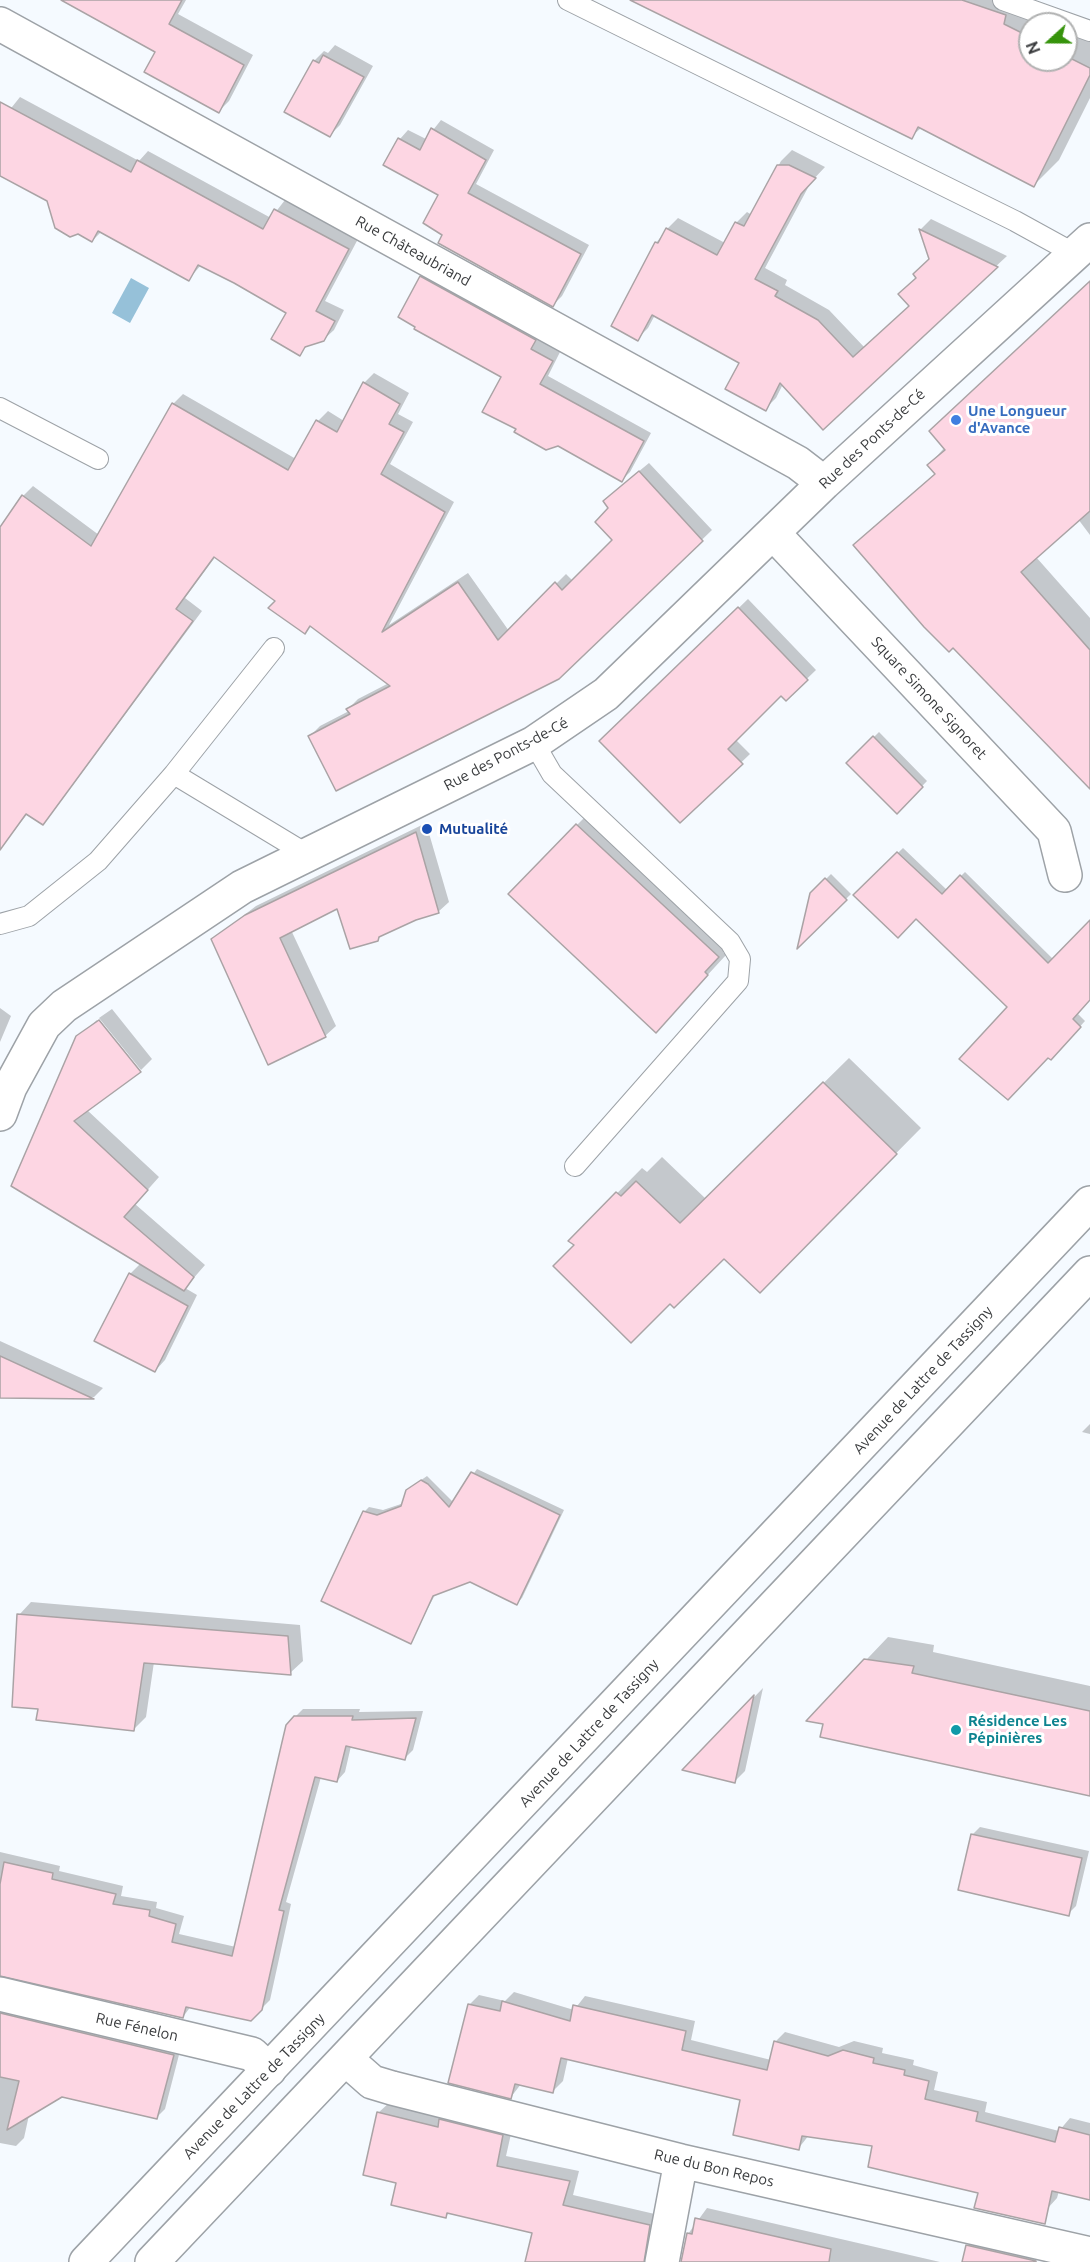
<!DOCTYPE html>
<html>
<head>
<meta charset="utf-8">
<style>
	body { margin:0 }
	#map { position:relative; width:1090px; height:2262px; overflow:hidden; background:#f5faff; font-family:Ubuntu,sans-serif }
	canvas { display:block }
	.north { position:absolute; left:1018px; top:12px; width:60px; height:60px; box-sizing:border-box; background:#fff; border:2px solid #b0b1b1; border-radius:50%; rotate:249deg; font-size:16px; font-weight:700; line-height:24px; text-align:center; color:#393b3d }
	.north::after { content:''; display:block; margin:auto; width:21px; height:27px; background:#36930b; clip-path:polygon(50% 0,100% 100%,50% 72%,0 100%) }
</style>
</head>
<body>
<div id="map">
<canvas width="1090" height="2262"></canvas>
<div class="north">N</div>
</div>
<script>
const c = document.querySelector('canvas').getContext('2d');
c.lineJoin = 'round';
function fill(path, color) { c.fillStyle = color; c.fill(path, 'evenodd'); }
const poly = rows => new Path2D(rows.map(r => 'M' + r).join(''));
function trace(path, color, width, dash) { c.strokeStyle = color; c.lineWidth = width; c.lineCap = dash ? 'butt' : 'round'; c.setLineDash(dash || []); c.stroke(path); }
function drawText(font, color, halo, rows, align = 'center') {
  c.font = font + ' Ubuntu,sans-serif'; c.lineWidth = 6; c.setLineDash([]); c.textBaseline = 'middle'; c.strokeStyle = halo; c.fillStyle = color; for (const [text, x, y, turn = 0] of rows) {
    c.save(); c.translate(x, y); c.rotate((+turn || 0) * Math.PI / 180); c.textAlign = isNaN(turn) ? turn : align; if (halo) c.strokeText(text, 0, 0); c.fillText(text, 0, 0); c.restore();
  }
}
fill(poly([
	[131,278,149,288,130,323,112,313]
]), '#96c1d9');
fill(poly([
	[63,0,186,0,178,14,253,55,229,101,219,111,157,52],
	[634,0,1030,0,1090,30,1090,98,1059,160,1034,185,921,128,911,137],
	[1030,24,1066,24,1066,60,1030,60],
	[335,45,373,66,340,125,330,135,314,61,324,51,328,53],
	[20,97,139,161,148,151,271,218,285,200,358,239,325,301,344,310,334,330,323,340,309,344,299,354,288,312,201,265,189,279,102,231,92,241,48,200,0,174,0,107,4,117],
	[441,120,494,150,476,184,589,245,562,296,553,305,444,234,440,195,385,165,400,139,408,130,426,139],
	[792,150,825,167,811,182,765,268,787,280,785,285,829,310,865,348,911,305,918,277,931,259,921,229,931,219,1007,256,823,427,783,384,776,398,765,409,741,362,655,315,648,328,637,339,656,243,667,229,678,218,725,243,736,223,747,212,752,215,781,161],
	[430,269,543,331,539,340,560,352,548,376,651,433,630,472,622,480,558,445,518,428,503,377,421,277],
	[1090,283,1090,535,1078,519,1036,557,1090,618,1090,787,870,530,936,473,929,465],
	[374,373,409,393,398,414,413,422,390,464,454,502,389,625,468,573,509,631,566,574,573,581,614,540,610,508,615,491,649,463,712,530,559,678,310,736,320,726,349,711,348,709,358,699,389,683,311,625,304,632,277,601,216,556,185,598,202,611,52,813,42,823,28,813,0,849,0,529,23,496,33,486,99,535,173,404,183,394,296,459,318,421,328,411,344,421,364,383],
	[748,599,816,670,786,699,781,694,735,739,750,754,680,821,601,741],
	[879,732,927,781,897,812,848,763],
	[596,806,737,937,723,952,726,955,656,1031,577,825],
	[426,823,449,902,438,912,416,918,383,934,377,940,338,907,291,930,336,1026,325,1036,213,939,256,906],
	[903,848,947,890,965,872,1054,960,1090,921,1090,999,1077,1013,1085,1021,1056,1053,916,917,855,895],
	[831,874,851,894,800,944,811,894],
	[0,1008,11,1016,0,1042],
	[112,1009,152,1059,141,1070,99,1018],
	[97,1020,138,1071,87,1110,159,1177,135,1204,205,1265,185,1288,197,1295,165,1360,155,1371,130,1274,141,1263,13,1186,77,1037],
	[849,1058,921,1128,760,1291,724,1257,576,1244,571,1240,642,1168,647,1172,662,1157,706,1199],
	[0,1341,103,1388,94,1397,0,1396],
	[1090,1424,1090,1434,1082,1432],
	[477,1469,564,1510,522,1598,517,1603,470,1580,436,1593,410,1642,364,1512,369,1507,383,1510,404,1503,407,1490,427,1476,453,1502],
	[31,1602,300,1625,303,1661,290,1673,154,1662,146,1717,134,1729,40,1708,19,1615],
	[888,1637,934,1645,933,1652,1090,1686,1090,1795,809,1720],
	[763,1688,745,1771,735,1781,706,1747],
	[303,1709,360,1709,359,1712,423,1711,413,1750,405,1758,351,1746,345,1772,337,1781,321,1777,286,1902,291,1904,270,2000,250,2020,191,2006,183,2017,0,1974,0,1852,60,1866,59,1871,123,1886,121,1896,157,1902,156,1908,184,1916,179,1934,236,1947,290,1722],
	[980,1827,1089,1851,1076,1906,1068,1914,972,1835],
	[514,1992,574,2010,585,1996,695,2021,691,2040,771,2060,775,2042,785,2032,839,2047,854,2041,883,2048,882,2053,914,2060,913,2065,938,2072,934,2090,987,2102,985,2112,1059,2131,1070,2118,1090,2123,1090,2198,1059,2191,1057,2198,1048,2208,980,2192,874,2145,809,2135,798,2149,742,2099,568,2058,563,2081,553,2091,521,2084,511,2097,469,2005,479,1995,505,2001],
	[0,2002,181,2047,165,2109,157,2117,61,2096,29,2115,24,2138,16,2146,0,2143],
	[389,2103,513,2125,506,2156,579,2171,573,2195,659,2215,654,2252,644,2262,543,2262,534,2232,450,2212,445,2217,398,2182,378,2113],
	[707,2208,940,2262,681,2262,688,2234],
	[978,2235,1037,2249,1034,2262,964,2262,967,2246]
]), '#0003');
const building = poly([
	[61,0,182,0,169,24,244,65,219,113,144,72,155,52,61,0],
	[630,0,962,0,1006,15,1004,24,1030,37,1030,60,1066,60,1066,56,1090,68,1090,75,1034,187,918,127,912,139,630,0],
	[323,55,364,77,330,137,284,112,313,60,319,63,323,55],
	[0,102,131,172,137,160,263,229,274,209,349,249,316,311,335,321,324,341,305,347,300,356,271,339,286,313,234,283,198,265,189,281,98,231,92,242,78,234,70,237,55,228,47,201,0,176,0,102],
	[431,128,486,160,468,193,581,254,553,307,438,243,442,235,423,223,438,195,383,165,398,138,420,150,431,128],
	[777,165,789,165,816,178,801,194,755,279,778,291,775,296,818,320,853,357,909,306,898,294,916,278,913,274,929,259,919,229,998,267,823,430,780,383,766,411,725,389,739,363,652,315,638,341,611,326,655,242,658,243,666,228,717,255,735,222,744,226,777,165],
	[420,276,536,340,531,349,553,361,540,384,644,441,622,482,558,446,546,450,514,432,516,429,482,412,501,377,414,329,415,327,398,317,420,276],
	[1090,281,1090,511,1021,572,1090,650,1090,789,953,648,949,652,924,627,853,545,935,474,927,465,945,450,929,431,1090,281],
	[363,382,400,404,389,424,404,432,381,474,445,512,382,632,458,582,498,640,555,582,562,590,612,540,595,522,608,508,603,501,639,471,703,541,559,679,336,791,308,736,350,714,346,709,390,686,310,626,305,634,268,608,275,601,214,557,176,609,193,621,43,825,26,814,0,850,0,527,22,495,91,546,172,403,288,470,316,420,337,432,363,382],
	[738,607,808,680,786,701,781,696,728,749,743,764,680,823,599,741,738,607],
	[873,736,923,787,897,814,846,763,873,736],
	[576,824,719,957,705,972,708,975,656,1033,508,894,576,824],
	[416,832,439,913,416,920,379,937,378,941,350,949,337,909,280,938,326,1037,268,1065,211,939,245,915,416,832],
	[897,852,942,894,960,875,1048,963,1090,920,1090,1000,1073,1019,1081,1027,1051,1060,1048,1058,1008,1100,959,1059,1007,1007,916,919,898,938,853,895,897,852],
	[825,878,847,900,797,949,810,893,825,878],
	[99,1020,141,1072,74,1121,148,1190,124,1217,194,1277,184,1291,11,1186,76,1036,99,1020],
	[823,1082,897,1154,760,1293,724,1259,674,1308,670,1304,631,1343,553,1266,574,1245,568,1241,616,1192,621,1196,636,1181,680,1223,823,1082],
	[129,1273,188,1306,155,1372,94,1341,129,1273],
	[0,1356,94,1399,0,1398,0,1356],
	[471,1472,560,1515,517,1605,470,1582,433,1596,411,1644,321,1601,363,1511,377,1515,401,1506,406,1490,421,1480,428,1484,449,1507,471,1472],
	[17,1614,288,1636,291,1675,144,1663,134,1731,36,1720,38,1709,12,1707,17,1614],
	[864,1659,914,1666,912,1673,1090,1711,1090,1796,820,1737,823,1724,806,1721,864,1659],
	[754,1695,735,1783,682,1770,705,1746,754,1695],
	[294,1716,353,1716,352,1720,416,1718,405,1760,346,1746,337,1782,315,1777,279,1910,284,1911,262,2010,251,2021,186,2007,183,2018,0,1976,0,1884,4,1862,53,1873,52,1879,116,1894,113,1904,150,1910,149,1916,176,1924,172,1942,232,1956,286,1725,294,1716],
	[971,1834,1082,1858,1069,1916,958,1890,971,1834],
	[502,2001,570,2021,573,2005,686,2031,682,2050,767,2070,774,2041,828,2056,843,2050,874,2058,873,2063,905,2070,904,2075,929,2081,925,2099,978,2112,976,2121,1055,2142,1059,2127,1090,2135,1090,2200,1052,2191,1045,2224,974,2208,978,2193,868,2167,872,2146,802,2136,799,2150,733,2135,740,2100,561,2058,553,2093,515,2084,511,2099,448,2083,468,2004,500,2011,502,2001],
	[0,2013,174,2055,157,2119,62,2097,7,2130,19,2081,0,2077,0,2013],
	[377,2112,438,2127,439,2119,503,2135,497,2166,570,2181,563,2205,650,2225,644,2262,525,2262,532,2233,447,2213,446,2218,391,2205,396,2183,363,2175,377,2112],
	[695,2218,831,2249,829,2262,681,2262,687,2233,692,2234,695,2218],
	[966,2245,1036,2261,1036,2262,962,2262,966,2245]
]);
fill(building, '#fdd6e3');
trace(building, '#aaa3a5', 1.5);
const service = poly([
	[568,0,1015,221,1075,254],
	[1003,0,1090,31],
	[0,408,98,459],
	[534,743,552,774,730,942,740,959,738,981,575,1166],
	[174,774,308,855],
	[0,924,29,916,98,861,174,774,274,648]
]);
const minor = poly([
	[0,24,798,463,824,483],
	[773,533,1054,831,1065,875],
	[0,1114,10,1087,44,1025,64,1006,242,887,534,743,606,694,824,483,1090,240],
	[0,1994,252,2054,269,2070],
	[347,2060,372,2082,392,2088,681,2161,1090,2254],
	[662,2262,681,2161]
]);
const tertiary = poly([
	[86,2262,1090,1203],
	[152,2262,1090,1273]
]);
trace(service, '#9da2a7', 22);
trace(minor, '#9da2a7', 36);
trace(tertiary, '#9da2a7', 36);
trace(service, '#fff', 20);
trace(minor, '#fff', 33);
trace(tertiary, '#fff', 33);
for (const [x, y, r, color] of [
	[956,420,6,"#3f7fe0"],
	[427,829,6,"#1a4fb4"],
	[956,1730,6,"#0f9aa8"]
]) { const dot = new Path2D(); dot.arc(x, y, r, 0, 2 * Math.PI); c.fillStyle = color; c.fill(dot); trace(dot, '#fff', 2); }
drawText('15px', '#393b3d', '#fff', [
	["Rue Châteaubriand",413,251,29],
	["Rue des Ponts-de-Cé",872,439,-43],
	["Square Simone Signoret",929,698,47],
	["Rue des Ponts-de-Cé",506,754,-28],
	["Avenue de Lattre de Tassigny",923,1380,-47],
	["Avenue de Lattre de Tassigny",589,1733,-47],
	["Rue Fénelon",137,2027,13],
	["Avenue de Lattre de Tassigny",254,2086,-46],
	["Rue du Bon Repos",714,2168,13]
]);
drawText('bold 15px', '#366cbe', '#fff', [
	["Une Longueur",968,411],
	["d'Avance",968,428]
], 'left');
drawText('bold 15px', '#164399', '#fff', [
	["Mutualité",439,829]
], 'left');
drawText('bold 15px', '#0d838f', '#fff', [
	["Résidence Les",968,1721],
	["Pépinières",968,1738]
], 'left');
</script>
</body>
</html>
